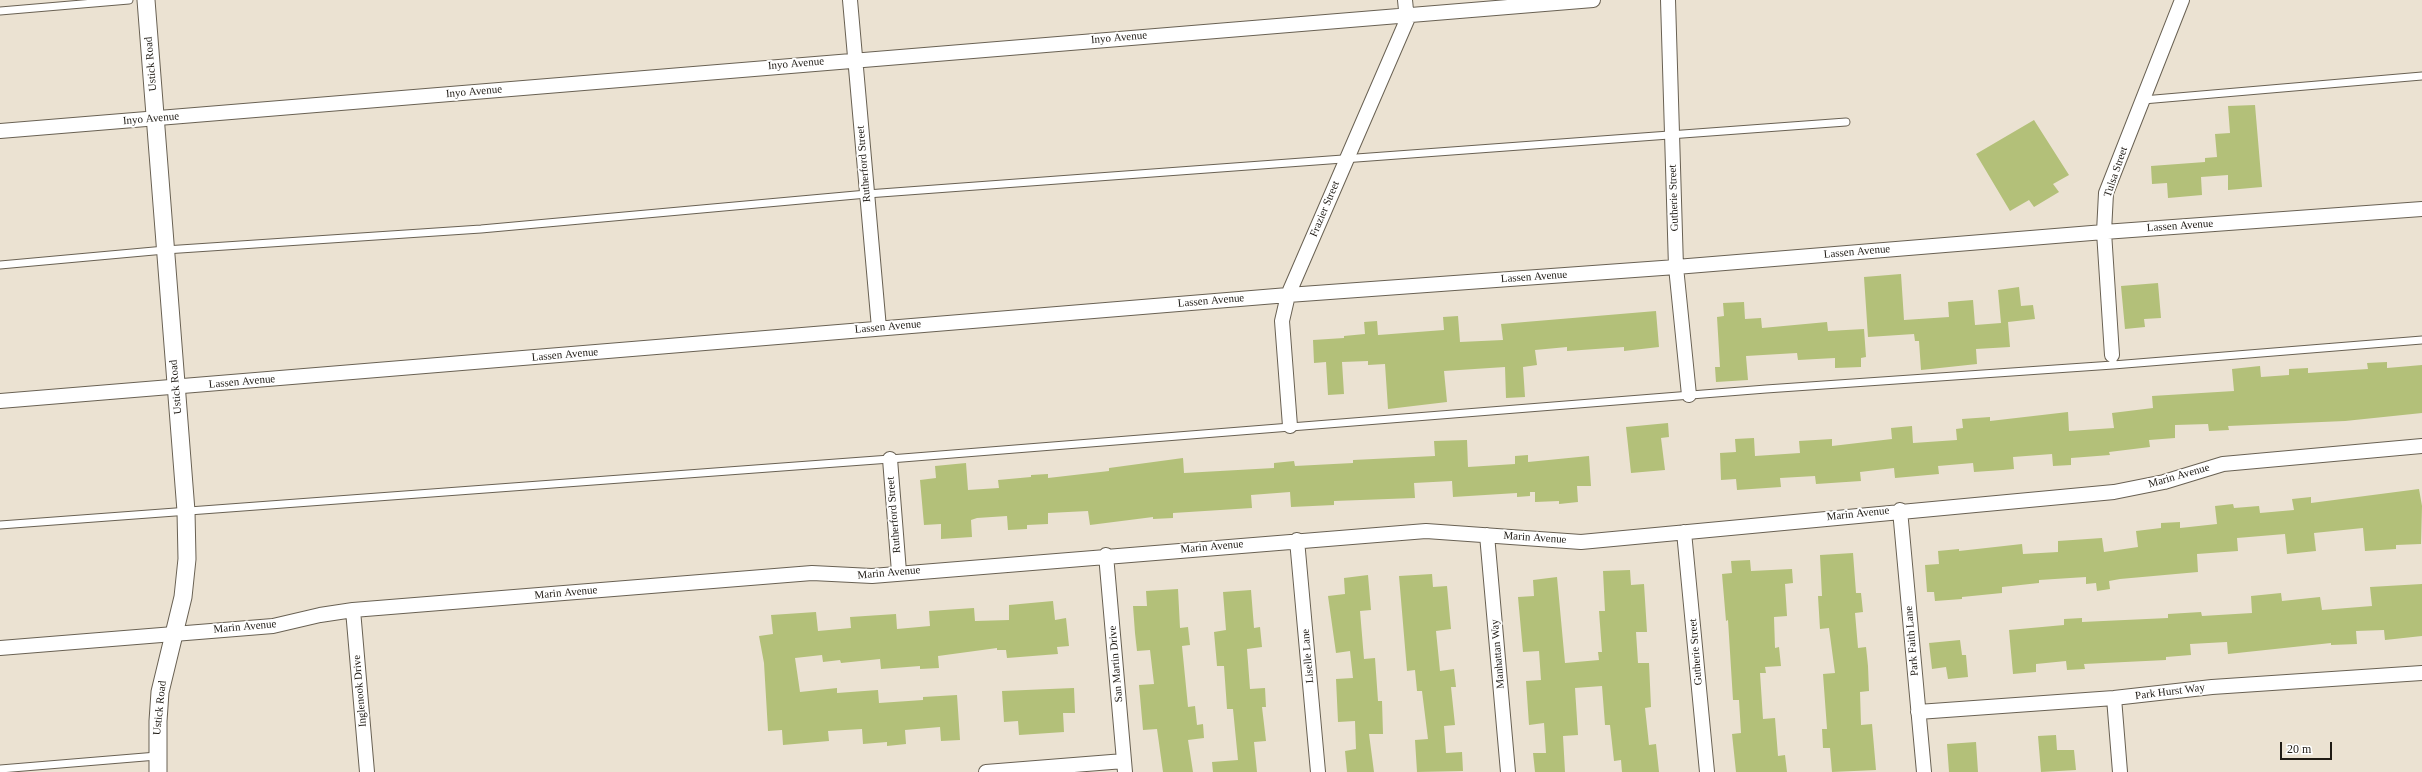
<!DOCTYPE html>
<html>
<head>
<meta charset="utf-8">
<style>
	body { margin:0 }
	#map { position:relative; width:2422px; height:772px; overflow:hidden; background:#ebe2d2; font-family:Georgia,serif }
	canvas { display:block }
	.scale { position:absolute; left:2280px; top:742px; width:52px; height:18px; box-sizing:border-box; border:2px solid #1f1b15; border-top:0; padding-left:5px; font-size:12px; line-height:14px; white-space:nowrap; color:#1f1b15; -webkit-text-stroke:3px #fff; paint-order:stroke }
</style>
</head>
<body>
<div id="map">
<canvas width="2422" height="772"></canvas>
<div class="scale">20 m</div>
</div>
<script>
const c = document.querySelector('canvas').getContext('2d');
c.lineJoin = 'round';
function fill(path, color) { c.fillStyle = color; c.fill(path, 'evenodd'); }
const poly = rows => new Path2D(rows.map(r => 'M' + r).join(''));
function trace(path, color, width, dash) { c.strokeStyle = color; c.lineWidth = width; c.lineCap = dash ? 'butt' : 'round'; c.setLineDash(dash || []); c.stroke(path); }
function drawText(font, color, halo, rows, align = 'center') {
  c.font = font + ' Georgia,serif'; c.lineWidth = 4; c.setLineDash([]); c.textBaseline = 'middle'; c.strokeStyle = halo; c.fillStyle = color; for (const [text, x, y, turn = 0] of rows) {
    c.save(); c.translate(x, y); c.rotate((+turn || 0) * Math.PI / 180); c.textAlign = isNaN(turn) ? turn : align; if (halo) c.strokeText(text, 0, 0); c.fillText(text, 0, 0); c.restore();
  }
}
fill(poly([
	[2255,105,2262,187,2228,190,2228,175,2201,177,2202,195,2168,198,2167,183,2152,184,2151,166,2205,162,2205,158,2217,157,2215,134,2230,133,2228,106],
	[2034,120,2069,175,2053,184,2059,192,2034,207,2029,200,2010,211,1976,154],
	[1901,274,1904,320,1949,317,1948,302,1973,300,1975,325,2001,323,1998,290,2019,287,2021,306,2033,305,2035,319,2008,322,2010,347,1976,349,1977,364,1921,370,1919,341,1915,341,1914,334,1868,337,1864,277],
	[2158,283,2161,318,2144,319,2145,327,2125,329,2121,286],
	[1744,302,1745,319,1761,318,1762,328,1827,322,1828,331,1864,329,1866,357,1861,358,1861,367,1835,368,1835,358,1798,360,1797,353,1746,356,1748,380,1716,382,1715,367,1720,367,1717,317,1724,316,1723,303],
	[1656,311,1659,347,1624,351,1624,347,1567,351,1567,347,1535,350,1537,365,1523,367,1525,397,1506,398,1505,367,1444,371,1447,402,1388,409,1385,364,1368,365,1368,361,1342,362,1344,394,1328,395,1326,362,1314,363,1313,340,1344,338,1344,336,1365,334,1364,322,1377,321,1378,335,1444,330,1443,317,1458,316,1460,342,1503,340,1501,324],
	[2387,362,2387,368,2422,365,2422,413,2345,421,2228,426,2229,430,2209,431,2208,424,2175,425,2175,438,2149,440,2150,447,2109,452,2110,455,2071,458,2071,465,2053,466,2052,454,2013,457,2014,469,2003,470,1974,472,1973,463,1938,466,1939,474,1895,478,1894,468,1860,472,1861,481,1816,484,1815,476,1780,478,1781,487,1737,490,1736,479,1721,480,1720,453,1736,452,1735,439,1754,438,1755,456,1800,453,1799,441,1832,439,1832,446,1892,439,1891,428,1912,426,1913,443,1957,440,1956,429,1963,428,1962,419,1990,417,1990,421,2068,412,2069,431,2114,428,2112,413,2153,408,2152,396,2234,391,2232,369,2260,366,2261,377,2289,375,2289,369,2308,368,2308,373,2368,369,2367,363],
	[1668,423,1669,437,1661,438,1665,470,1631,473,1626,427],
	[1467,440,1468,467,1515,464,1515,456,1528,455,1528,462,1589,456,1591,486,1577,486,1578,502,1559,504,1559,501,1535,502,1535,492,1530,492,1530,496,1517,497,1517,493,1453,497,1452,481,1414,483,1415,498,1334,501,1334,505,1291,507,1290,492,1251,495,1252,508,1173,513,1173,518,1153,519,1153,517,1090,525,1088,511,1048,513,1048,524,1027,525,1027,529,1008,530,1007,516,977,518,971,520,972,537,941,539,941,524,924,525,920,480,936,478,935,466,966,463,968,490,999,488,998,480,1031,477,1031,475,1048,474,1048,478,1109,471,1109,468,1183,458,1184,473,1274,468,1274,463,1294,461,1295,466,1353,463,1353,460,1435,456,1434,441],
	[2419,489,2422,506,2421,544,2396,545,2396,549,2365,551,2363,528,2314,533,2316,551,2287,554,2285,534,2237,538,2238,551,2197,554,2198,572,2120,579,2109,581,2110,589,2097,591,2096,583,2086,584,2086,577,2039,580,2039,583,2002,587,2002,593,1962,597,1962,599,1935,601,1934,592,1927,592,1925,565,1939,564,1938,551,1959,549,1959,551,2022,544,2023,554,2058,552,2058,541,2102,538,2104,552,2138,547,2136,531,2161,528,2161,523,2180,522,2180,528,2217,524,2215,506,2233,504,2234,508,2259,506,2260,513,2294,510,2292,499,2311,497,2311,503],
	[1853,553,1856,593,1861,593,1863,612,1855,613,1858,648,1866,647,1868,666,1869,691,1860,692,1861,725,1872,724,1876,770,1832,772,1830,748,1823,748,1822,729,1827,729,1823,674,1835,673,1829,628,1820,629,1818,596,1822,596,1820,555],
	[1750,560,1751,571,1792,569,1793,583,1785,584,1787,616,1774,617,1775,648,1779,647,1781,666,1765,667,1766,673,1760,673,1763,719,1775,718,1778,756,1785,755,1787,772,1736,772,1732,734,1741,733,1739,700,1733,700,1728,620,1726,621,1722,574,1732,573,1731,561],
	[1630,570,1631,585,1644,584,1647,632,1636,632,1638,663,1649,663,1651,707,1645,708,1649,745,1656,744,1659,772,1622,772,1621,760,1614,761,1610,725,1605,725,1602,686,1575,688,1578,735,1563,736,1565,772,1535,772,1533,753,1546,753,1544,723,1529,725,1526,681,1541,680,1539,651,1523,652,1518,597,1534,596,1533,580,1557,577,1565,663,1599,660,1598,652,1602,652,1599,611,1605,611,1603,571],
	[1432,574,1433,587,1447,586,1451,629,1436,631,1440,671,1454,669,1456,687,1451,687,1455,725,1444,726,1446,753,1462,752,1463,771,1417,772,1415,740,1428,739,1422,691,1417,691,1415,670,1407,671,1399,576],
	[1368,575,1371,610,1360,611,1364,659,1375,658,1378,701,1382,701,1383,734,1369,734,1374,772,1347,772,1345,751,1356,749,1355,721,1338,722,1336,679,1353,678,1350,651,1336,653,1328,596,1345,594,1344,578],
	[2422,584,2422,636,2385,640,2384,630,2356,631,2357,644,2331,645,2331,643,2228,654,2227,642,2190,644,2191,655,2166,657,2166,660,2084,664,2085,669,2067,670,2066,661,2036,664,2036,672,2013,674,2009,630,2064,625,2064,619,2082,618,2082,622,2168,618,2168,614,2201,612,2202,616,2252,613,2251,596,2281,593,2282,601,2320,597,2322,610,2372,606,2370,587],
	[1178,589,1180,628,1188,627,1190,645,1182,646,1188,707,1195,706,1197,725,1203,724,1204,738,1188,740,1193,772,1163,772,1157,729,1143,730,1139,685,1154,684,1150,650,1137,651,1135,633,1133,606,1147,606,1146,591],
	[1251,590,1254,628,1260,627,1262,647,1247,649,1250,689,1265,688,1266,707,1262,707,1266,741,1254,742,1257,772,1213,772,1212,762,1238,760,1233,709,1227,709,1224,666,1217,666,1214,632,1226,630,1223,592],
	[1053,601,1055,620,1066,618,1069,646,1057,647,1058,654,1007,658,1006,650,997,650,997,648,938,656,939,668,920,669,920,666,881,669,880,659,841,663,840,660,823,662,822,655,795,658,800,692,837,688,837,693,878,690,879,703,923,700,923,697,957,695,960,740,941,741,940,727,905,730,906,744,887,746,887,742,863,744,862,729,828,731,829,741,783,745,782,730,768,731,764,663,759,636,773,634,771,615,816,612,818,631,851,628,850,617,896,614,897,629,930,626,929,611,974,608,975,621,1009,620,1009,605],
	[1960,640,1962,655,1966,655,1968,677,1948,679,1946,667,1932,669,1929,643],
	[1074,688,1075,713,1063,713,1064,732,1019,735,1018,721,1004,722,1002,691],
	[2056,735,2057,750,2074,750,2076,770,2041,772,2038,736],
	[1976,742,1978,772,1949,772,1947,744]
]), '#b3c079');
const service = poly([
	[0,11,129,0],
	[2143,100,2422,76],
	[0,265,165,250,481,229,867,194,1846,122],
	[2113,361,2113,365,2422,340],
	[0,525,890,459,1766,389,2113,365],
	[0,769,157,756]
]);
const minor = poly([
	[850,0,879,328],
	[1668,0,1676,267,1689,395],
	[0,131,1593,0],
	[2112,355,2104,232,2106,193,2182,0],
	[0,401,1288,295,1676,267,2104,232,2422,209],
	[1290,426,1282,321,1288,295,1407,20,1405,0],
	[890,459,899,572],
	[1900,510,1924,772],
	[1684,532,1707,772],
	[1487,535,1508,772],
	[1297,540,1318,772],
	[1106,555,1125,772],
	[353,610,367,772],
	[0,648,273,626,320,615,353,610,812,573,872,576,1426,531,1581,542,2114,492,2164,482,2223,464,2422,446],
	[2114,698,2120,772],
	[1918,712,2114,698,2212,687,2422,673],
	[986,772,1124,761]
]);
const tertiary = poly([
	[146,0,186,511,187,559,183,597,160,692,158,721,158,772]
]);
trace(service, '#696153', 9);
trace(minor, '#696153', 16);
trace(tertiary, '#696153', 19);
trace(service, '#fff', 7);
trace(minor, '#fff', 14);
trace(tertiary, '#fff', 17);
drawText('11px', '#1f1b15', '#fff', [
	["Inyo Avenue",1119,38,-5],
	["Ustick Road",151,64,-95],
	["Inyo Avenue",796,64,-5],
	["Inyo Avenue",474,92,-5],
	["Inyo Avenue",151,119,-5],
	["Rutherford Street",864,164,-95],
	["Tulsa Street",2116,172,-71],
	["Gutherie Street",1674,198,-92],
	["Frazier Street",1325,209,-67],
	["Lassen Avenue",2180,226,-4],
	["Lassen Avenue",1857,252,-5],
	["Lassen Avenue",1534,277,-4],
	["Lassen Avenue",1211,301,-5],
	["Lassen Avenue",888,327,-5],
	["Lassen Avenue",565,355,-5],
	["Lassen Avenue",242,382,-5],
	["Ustick Road",176,387,-95],
	["Marin Avenue",2179,476,-16],
	["Marin Avenue",1858,514,-6],
	["Rutherford Street",894,515,-95],
	["Marin Avenue",1535,538,4],
	["Marin Avenue",1212,547,-5],
	["Marin Avenue",889,573,-5],
	["Marin Avenue",566,593,-5],
	["Marin Avenue",245,627,-5],
	["Park Faith Lane",1912,641,-95],
	["Gutherie Street",1696,652,-95],
	["Manhattan Way",1498,654,-95],
	["Liselle Lane",1308,656,-95],
	["San Martin Drive",1116,664,-95],
	["Inglenook Drive",360,691,-95],
	["Park Hurst Way",2170,692,-7],
	["Ustick Road",160,708,-84]
]);
</script>
</body>
</html>
